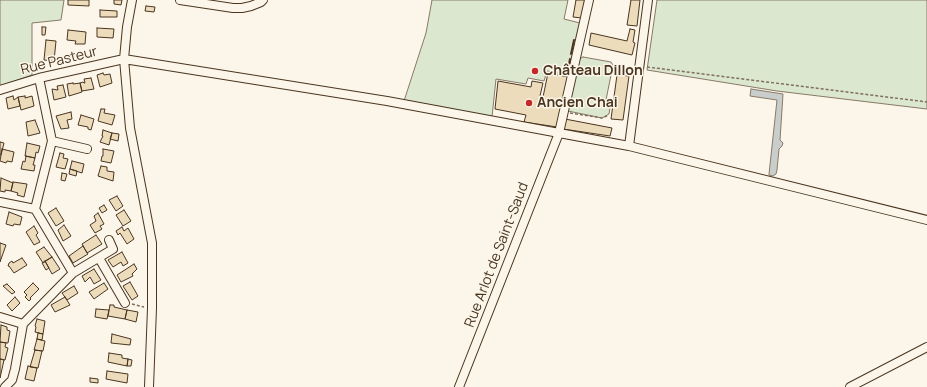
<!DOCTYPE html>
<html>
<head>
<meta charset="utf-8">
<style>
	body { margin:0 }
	canvas { display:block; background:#fbf6e9 }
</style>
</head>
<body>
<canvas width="927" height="387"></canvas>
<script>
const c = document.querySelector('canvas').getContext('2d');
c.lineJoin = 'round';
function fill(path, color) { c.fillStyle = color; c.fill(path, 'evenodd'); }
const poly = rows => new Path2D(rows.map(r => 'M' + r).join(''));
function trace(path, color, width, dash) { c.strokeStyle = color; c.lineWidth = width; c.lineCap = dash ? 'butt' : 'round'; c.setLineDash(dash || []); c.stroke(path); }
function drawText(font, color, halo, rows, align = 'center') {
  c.font = font + ' Manrope,sans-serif'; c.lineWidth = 3; c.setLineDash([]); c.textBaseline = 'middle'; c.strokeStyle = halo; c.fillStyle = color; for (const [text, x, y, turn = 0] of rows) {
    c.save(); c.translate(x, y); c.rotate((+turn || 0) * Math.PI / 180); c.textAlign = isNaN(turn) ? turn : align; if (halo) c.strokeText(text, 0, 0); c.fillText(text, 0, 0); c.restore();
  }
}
const green = poly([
	[0,0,64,0,61,20,32,23,32,75,0,86,0,0],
	[432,0,568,0,564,19,580,23,568,75,547,71,544,81,528,78,526,84,496,79,492,117,404,101,426,33,432,0],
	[657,0,927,0,927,109,777,91,647,70,657,0],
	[583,57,611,62,613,65,606,100,611,101,609,114,602,118,568,111,578,60,583,57]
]);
fill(green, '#dce7d0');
trace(green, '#887966', 1);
const water = poly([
	[751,89,783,94,780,140,783,143,782,146,779,149,777,170,776,174,773,176,769,175,769,174,777,100,750,96,751,89]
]);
fill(water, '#c9cecd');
trace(water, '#887966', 1);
const building = poly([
	[68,0,89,0,89,6,68,5,68,0],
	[114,0,122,0,121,5,114,4,114,0],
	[576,0,586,0,582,18,573,17,576,0],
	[631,0,640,0,637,26,627,25,631,0],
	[146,6,155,7,154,12,145,11,146,6],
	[100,10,117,11,117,17,100,17,100,10],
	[42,27,46,27,45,35,42,35,42,27],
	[97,28,114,29,113,38,97,37,97,28],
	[630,29,635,30,633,42,635,43,632,55,589,45,591,33,627,41,630,29],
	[68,30,86,32,85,44,75,44,76,41,67,40,68,30],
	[46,40,56,41,54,61,44,60,46,40],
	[103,73,104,75,110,74,112,83,100,87,97,75,103,73],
	[548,73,568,77,557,127,524,122,526,115,495,109,498,81,531,87,532,81,543,83,540,96,543,97,548,73],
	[617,75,629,76,623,120,611,119,617,75],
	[91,78,94,89,82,91,80,83,83,82,84,83,85,83,84,79,91,78],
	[73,83,73,84,80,83,82,92,69,96,67,84,73,83],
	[63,85,66,97,54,100,52,89,58,90,57,86,63,85],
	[13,96,14,100,18,97,20,106,8,109,6,98,13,96],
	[25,96,25,98,32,96,34,106,21,110,18,97,25,96],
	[101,109,105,109,104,113,115,115,112,125,98,121,101,109],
	[71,112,72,119,67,120,69,128,61,129,56,116,71,112],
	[81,115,94,119,91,130,88,129,88,127,78,125,81,115],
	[565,119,612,128,610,136,563,129,565,119],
	[35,120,40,133,28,136,26,122,35,120],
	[103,130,112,133,109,145,100,142,103,136,102,136,103,130],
	[112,133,119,134,118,141,110,139,112,133],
	[0,142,4,143,1,155,0,155,0,142],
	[27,143,40,146,38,153,36,152,35,158,25,156,27,143],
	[2,149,14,152,12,162,7,161,6,163,0,161,2,149],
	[103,149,114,151,111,163,101,161,102,156,103,156,103,149],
	[60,153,64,154,63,158,68,159,65,169,56,167,60,153],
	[26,156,35,158,33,165,35,165,34,171,21,169,23,161,25,162,26,156],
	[72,161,84,164,82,173,70,169,72,161],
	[101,166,107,167,107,171,114,172,113,181,98,176,101,166],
	[70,169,77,171,76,176,69,174,70,169],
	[62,173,67,174,65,181,61,180,62,173],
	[1,178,13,183,11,191,5,190,5,192,0,191,1,178],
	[13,182,27,184,24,197,17,195,18,193,11,191,13,182],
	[117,196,123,206,116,211,109,200,117,196],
	[104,205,107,210,102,213,99,208,104,205],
	[56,208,64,221,56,226,48,213,56,208],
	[124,210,131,221,123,226,116,215,124,210],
	[9,212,22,217,20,225,14,224,13,226,6,224,9,212],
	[98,213,104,224,100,226,102,229,95,233,90,225,96,221,94,216,98,213],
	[64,225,71,236,63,241,58,230,64,225],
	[34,226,38,233,36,235,40,242,34,245,26,232,34,226],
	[122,227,124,231,128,228,134,239,127,244,120,233,118,235,116,231,122,227],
	[96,235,102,244,87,253,82,244,96,235],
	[0,243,6,245,0,262,0,243],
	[83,246,88,254,73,263,69,256,83,246],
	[44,247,52,257,43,263,36,252,44,247],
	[122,252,128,263,123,266,121,262,113,267,108,260,122,252],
	[52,257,60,269,52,274,45,261,52,257],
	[22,258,27,265,14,273,9,266,8,266,9,263,12,261,13,263,22,258],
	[45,261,49,268,46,270,42,263,45,261],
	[134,264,137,269,132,274,133,276,121,282,117,275,134,264],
	[94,269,101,280,94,284,90,277,85,282,82,276,94,269],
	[130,282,138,296,132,300,123,286,130,282],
	[33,283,39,289,30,298,31,299,29,301,25,297,27,295,24,292,33,283],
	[104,283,108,289,94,299,89,292,104,283],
	[7,284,15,292,12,294,3,286,7,284],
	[74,286,78,293,67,300,62,293,74,286],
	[15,297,20,303,12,311,7,305,15,297],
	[65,297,70,305,55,312,51,305,65,297],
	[110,305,114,305,114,307,127,310,125,319,108,316,110,305],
	[96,309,109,310,107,319,95,317,96,309],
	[127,310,138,312,136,322,125,319,127,310],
	[37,319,45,321,43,334,35,332,36,327,35,326,37,319],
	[1,325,7,327,7,330,10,331,8,343,0,342,1,325],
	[38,333,43,334,42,340,37,339,38,333],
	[112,334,131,339,130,345,111,343,112,334],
	[37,339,45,341,43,351,34,350,37,339],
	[0,342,6,343,5,347,8,348,5,360,0,359,0,342],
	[35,350,42,351,38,368,30,367,35,350],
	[109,353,122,355,122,358,128,359,127,366,108,362,109,353],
	[0,359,4,360,0,378,0,359],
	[128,359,132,360,131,366,127,366,128,359],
	[28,366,37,368,34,381,25,379,28,366],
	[107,371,128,374,127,383,106,379,107,371],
	[90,378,98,379,98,383,90,382,90,378]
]);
fill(building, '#ecdcbc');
trace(building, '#4a3520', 1);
const minor = poly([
	[132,0,127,27,124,59,130,128,152,243,152,308,149,387],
	[180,0,233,8,242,8,251,6,261,2,263,0],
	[0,90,39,78,124,59,387,101,629,146,648,0],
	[52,141,87,149],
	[629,146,927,220],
	[0,202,35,209],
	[99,258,125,303],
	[73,273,113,249,109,240],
	[0,317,23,324],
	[5,387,12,380,15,369,23,324,73,273,35,209,52,141,39,78],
	[459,387,559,133,589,0],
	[850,387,927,347]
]);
trace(minor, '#4a3520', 10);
trace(poly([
	[647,67,927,102],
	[570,113,602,118,609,115],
	[132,304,144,307]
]), '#7f6f5c', 1.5, [3, 2]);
trace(minor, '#fbf6e9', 8);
trace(poly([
	[571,54,574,40],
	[569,64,570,59]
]), '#4a3520', 2);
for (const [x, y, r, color] of [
	[535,71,4,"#c62828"],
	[529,103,4,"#c62828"]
]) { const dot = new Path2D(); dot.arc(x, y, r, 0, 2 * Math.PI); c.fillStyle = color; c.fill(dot); trace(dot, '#fbf6e9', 1.5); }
drawText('14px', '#4a3520', '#fbf6e9', [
	["Rue Pasteur",59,61,-14],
	["Rue Arlot de Saint-Saud",497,255,-69]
]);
drawText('bold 14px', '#4a3520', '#fbf6e9', [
	["Château Dillon",543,71],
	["Ancien Chai",537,103]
], 'left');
</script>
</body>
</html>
